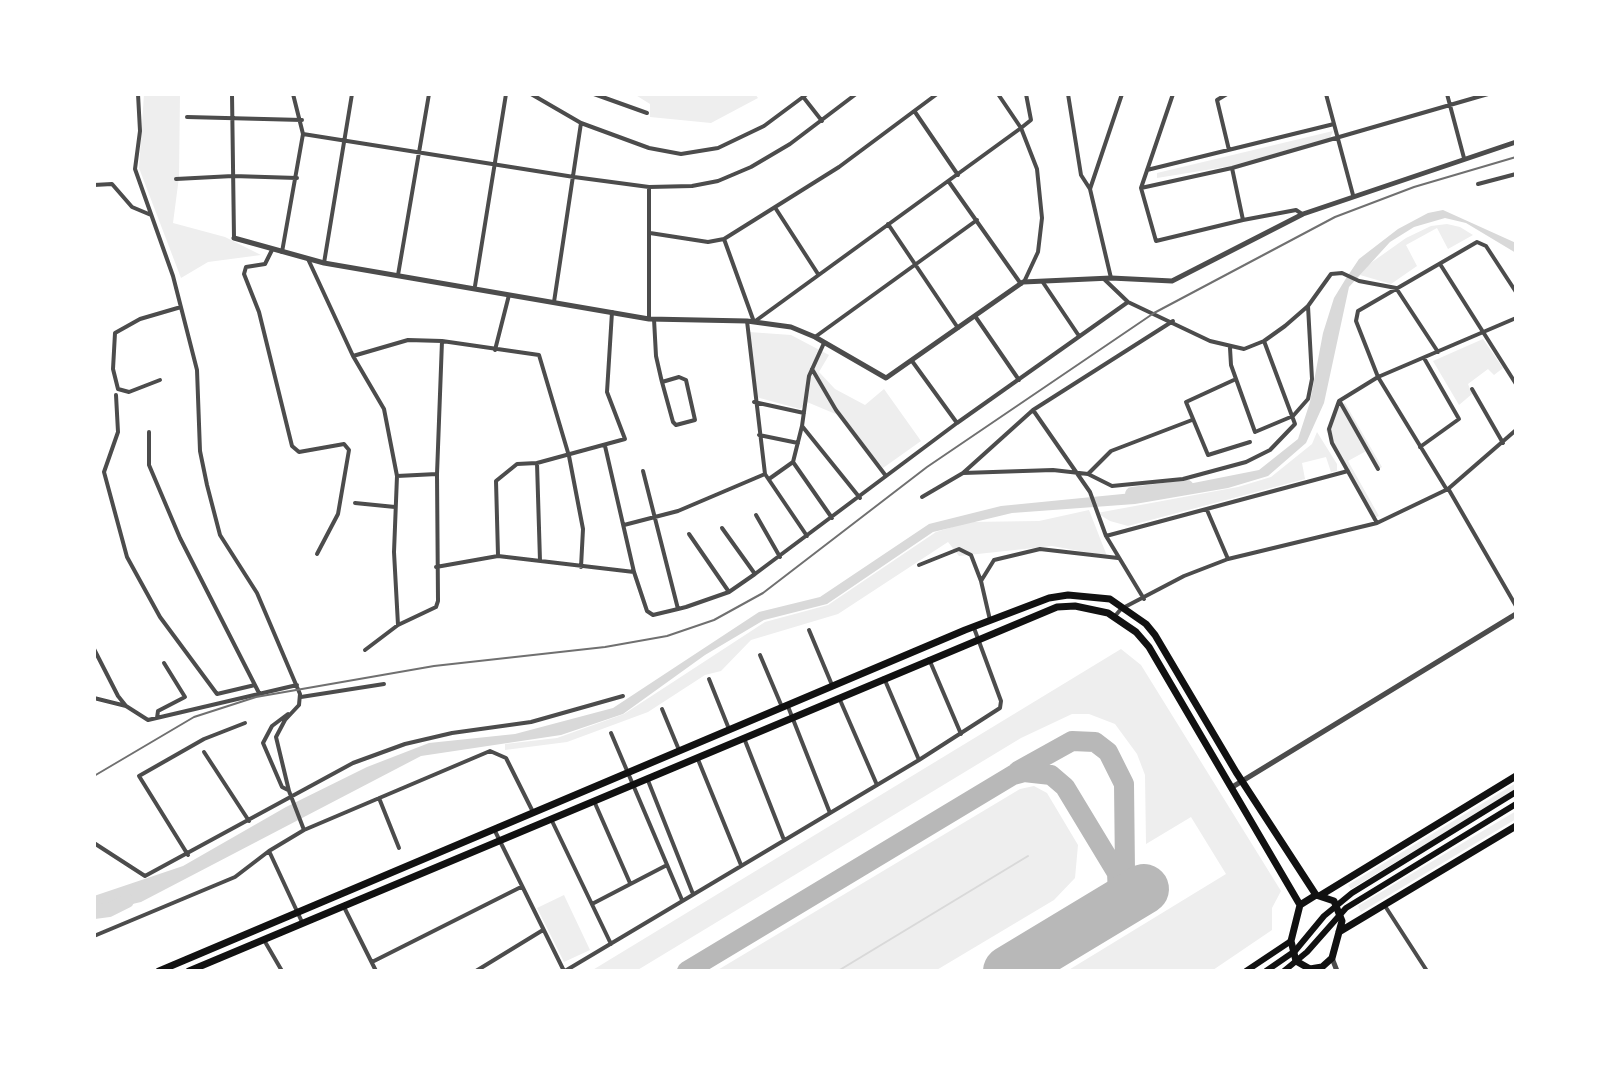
<!DOCTYPE html>
<html>
<head>
<meta charset="utf-8">
<style>
	body { margin:0 }
	#map { position:relative; width:1610px; height:1065px; overflow:hidden; background:#fff; font-family:Cabin,sans-serif }
	canvas { display:block }
	.frame { position:absolute; inset:0; border:96px solid #fff; pointer-events:none }
</style>
</head>
<body>
<div id="map">
<canvas width="1610" height="1065"></canvas>
<div class="frame"></div>
</div>
<script>
const c = document.querySelector('canvas').getContext('2d');
c.lineJoin = 'round';
function fill(path, color) { c.fillStyle = color; c.fill(path, 'evenodd'); }
const poly = rows => new Path2D(rows.map(r => 'M' + r).join(''));
function trace(path, color, width, dash) { c.strokeStyle = color; c.lineWidth = width; c.lineCap = dash ? 'butt' : 'round'; c.setLineDash(dash || []); c.stroke(path); }
fill(poly([
	[144,94,180,94,179,177,173,223,225,237,261,255,208,262,181,278,139,168],
	[634,94,755,94,758,98,711,123,650,117,650,104],
	[1333,131,1330,138,1231,166,1157,178,1157,173],
	[1447,224,1460,227,1473,235,1448,249,1437,228,1406,245,1417,266,1391,284,1360,275,1368,265,1406,238,1431,226],
	[749,332,791,335,829,355,819,372,835,389,865,405,884,389,921,441,883,468,838,415,807,402,800,409,756,397],
	[1483,339,1503,368,1494,375,1488,369,1468,384,1472,394,1459,405,1433,361],
	[1345,403,1382,467,1379,469,1368,450,1348,461,1379,516,1374,518,1326,430,1337,409],
	[1317,432,1337,464,1337,471,1331,472,1326,457,1302,463,1305,479,1128,526,1110,521,1097,513,1238,487,1271,477,1312,444],
	[1089,510,1107,556,1052,546,959,556,948,542,838,614,751,640,721,671,705,675,648,712,567,742,505,750,505,744,557,738,624,714,765,622,828,605,936,532,969,522,1039,521],
	[1121,649,1141,665,1281,891,1272,908,1272,930,1213,970,1067,971,1226,874,1191,817,1146,844,1145,775,1137,754,1115,724,1089,714,1072,714,1021,738,636,971,591,971],
	[1516,783,1516,790,1351,889,1348,885],
	[1034,786,1047,793,1078,845,1075,878,1054,900,935,971,716,971,1020,789],
	[1516,811,1516,819,1361,912,1358,906],
	[564,895,590,950,564,962,537,908]
]), '#eee');
fill(poly([
	[1443,210,1516,243,1516,253,1466,223,1445,218,1414,227,1390,242,1349,287,1324,403,1306,443,1268,476,1228,488,1135,504,1012,513,933,532,827,604,764,620,705,655,623,714,561,735,421,756,141,902,94,913,94,896,183,866,286,807,367,767,429,743,515,734,613,708,759,612,820,597,929,524,1001,506,1153,491,1259,470,1298,439,1310,402,1323,333,1334,298,1345,280,1359,259,1398,229,1428,213]
]), '#d9d9d9');
trace(poly([
	[838,971,1028,856]
]), '#d9d9d9', 2);
trace(poly([
	[1132,494,1187,487],
	[94,912,109,910,127,901]
]), '#d9d9d9', 14);
trace(poly([
	[1018,771,1072,741,1095,742,1108,752,1124,784,1125,871,1120,885],
	[687,971,1013,775,1024,772,1051,775,1065,787,1117,873,1118,894,1098,917]
]), '#b8b8b8', 20);
trace(poly([
	[1008,971,1144,889]
]), '#b8b8b8', 50);
trace(poly([
	[138,94,140,131,135,169,173,276,197,370,200,451,207,485,220,535,257,593,300,694,299,705,285,720,276,737,289,791,304,830,269,851,302,922],
	[232,94,234,238],
	[531,94,581,123,649,148,681,154,718,148,764,126,807,94],
	[594,94,647,113],
	[998,94,1021,128,1037,169,1042,218,1038,252,1024,282],
	[1068,94,1081,175,1090,189],
	[1173,94,1141,188,1156,241,1243,220,1296,210,1302,214],
	[1227,94,1217,100,1229,150],
	[1326,94,1353,195],
	[1447,94,1464,158],
	[804,98,822,121],
	[915,112,958,175],
	[187,117,302,120],
	[303,134,574,177,649,187,692,186,718,181,751,167,790,144,856,94],
	[1232,168,1243,220],
	[1147,170,1334,124],
	[176,179,233,176,297,178],
	[949,182,1021,284],
	[1478,184,1516,174],
	[94,185,112,184,132,207,151,215],
	[649,187,649,319],
	[1141,188,1232,168,1488,94],
	[776,209,818,274],
	[888,224,958,328],
	[650,233,708,242,724,239,839,167,937,94],
	[724,239,754,322,1021,128,1031,120,1026,94],
	[272,250,265,264,246,267,244,274,259,312,292,446,299,452,344,444,349,450,338,514,317,554],
	[282,252,303,134,293,94],
	[308,259,353,356,384,409,397,476,394,552,398,625],
	[324,263,352,94],
	[1440,264,1516,384],
	[398,275,429,94],
	[1111,278,1090,189,1122,94],
	[1104,279,1128,302,1210,341,1244,349,1264,341,1285,326,1308,306,1331,274,1342,273,1359,281,1396,288,1438,352],
	[1042,281,1079,336],
	[475,286,506,94],
	[554,302,581,123],
	[975,316,1019,380],
	[654,319,656,356,661,378,662,382,673,422,676,425,695,420,686,380,679,377,662,382],
	[747,321,765,474,807,536],
	[815,337,977,220],
	[1230,348,1231,365,1255,432,1293,416,1308,399,1312,379,1308,306],
	[495,350,509,295],
	[353,356,408,340,442,341,539,355,569,456,583,529,581,567],
	[912,361,957,423],
	[812,369,836,410,886,476],
	[1236,379,1186,402,1208,455,1250,442],
	[160,380,129,392,118,389,113,369,115,333,140,319,181,307],
	[1472,389,1503,443],
	[116,395,118,432,104,472,127,557,160,617,217,694,255,685],
	[754,402,804,413],
	[1340,402,1378,469],
	[1033,410,1090,492,1106,536,1144,599],
	[802,426,860,498],
	[149,432,149,465,180,538,259,693],
	[759,435,798,443],
	[605,446,634,572,647,611,653,615,678,609],
	[1420,447,1459,419,1424,358],
	[793,462,832,518],
	[643,471,678,609,686,607,729,592,755,574,957,423,1128,302],
	[963,473,1033,410,1173,321],
	[1088,474,1112,486,1183,479,1246,462,1270,450,1295,424,1264,341],
	[397,476,437,474],
	[769,479,793,462,802,426,809,376,824,343],
	[1447,490,1378,377,1356,321,1358,311,1477,242,1486,246,1516,292],
	[1449,490,1516,606],
	[922,497,963,473,1053,470,1088,474,1111,451,1192,420],
	[355,503,395,507],
	[1207,510,1228,559],
	[756,515,780,557],
	[1377,523,1332,443,1329,429,1339,401,1378,377,1516,318],
	[624,525,678,511,765,474],
	[722,528,755,574],
	[689,534,729,592],
	[1106,536,1348,471],
	[498,555,496,481,517,464,537,463],
	[540,561,537,463,625,439,607,392,612,312],
	[919,565,959,549,971,555,981,581],
	[436,567,498,556,634,572],
	[1115,616,1121,609,1184,576,1228,559,1377,523,1448,489,1516,430],
	[990,620,981,581,994,560,1040,549,1118,558],
	[809,630,832,685],
	[94,649,118,696,126,706,148,720,297,685],
	[365,650,398,625,436,607,438,601,437,474,442,341],
	[760,655,782,707],
	[929,659,961,734],
	[884,678,919,760],
	[709,679,729,729],
	[301,697,384,684],
	[94,698,126,706],
	[840,700,877,785],
	[787,704,830,813],
	[662,709,679,750],
	[288,714,272,726,263,743,282,787,288,790],
	[157,718,158,711,185,697,164,663],
	[611,733,682,900],
	[744,738,784,840],
	[204,752,249,821],
	[697,757,741,865],
	[647,778,693,894],
	[379,798,399,848],
	[594,801,630,883],
	[552,821,611,944],
	[494,829,564,971],
	[304,830,490,751,506,758,533,812],
	[94,843,145,876,353,763,405,744,452,733,531,722,623,696],
	[188,855,139,776,204,739,245,723],
	[592,904,667,865],
	[1385,906,1427,971],
	[344,907,376,971],
	[94,936,235,877,269,851],
	[264,940,282,971],
	[372,962,521,887],
	[476,971,543,930],
	[565,971,919,760,1000,708,1001,701,974,628]
]), '#4c4c4c', 4);
trace(poly([
	[234,238,324,263,649,319,747,321,791,327,815,337,886,378,1023,282,1111,278,1172,281,1303,214,1516,142],
	[1234,786,1516,614],
	[1332,958,1337,971]
]), '#4c4c4c', 5);
trace(poly([
	[1246,971,1291,941]
]), '#111', 6);
trace(poly([
	[1266,971,1295,951,1324,916,1352,893,1516,792],
	[1284,971,1307,952,1346,908,1516,804]
]), '#111', 6);
trace(poly([
	[1316,895,1334,901,1342,921,1332,958,1322,967,1310,969,1296,961,1291,941,1300,905,1316,895],
	[1321,895,1516,776],
	[1339,932,1516,826],
	[159,971,965,630,1049,598,1068,595,1110,599,1146,624,1155,635,1236,772,1316,895],
	[189,971,1057,607,1075,606,1108,613,1136,632,1149,647,1300,905]
]), '#111', 7);
trace(poly([
	[94,776,194,717,256,697,434,666,605,647,667,636,714,620,763,593,927,467,1154,313,1335,217,1414,187,1516,157]
]), '#707070', 2);
</script>
</body>
</html>
